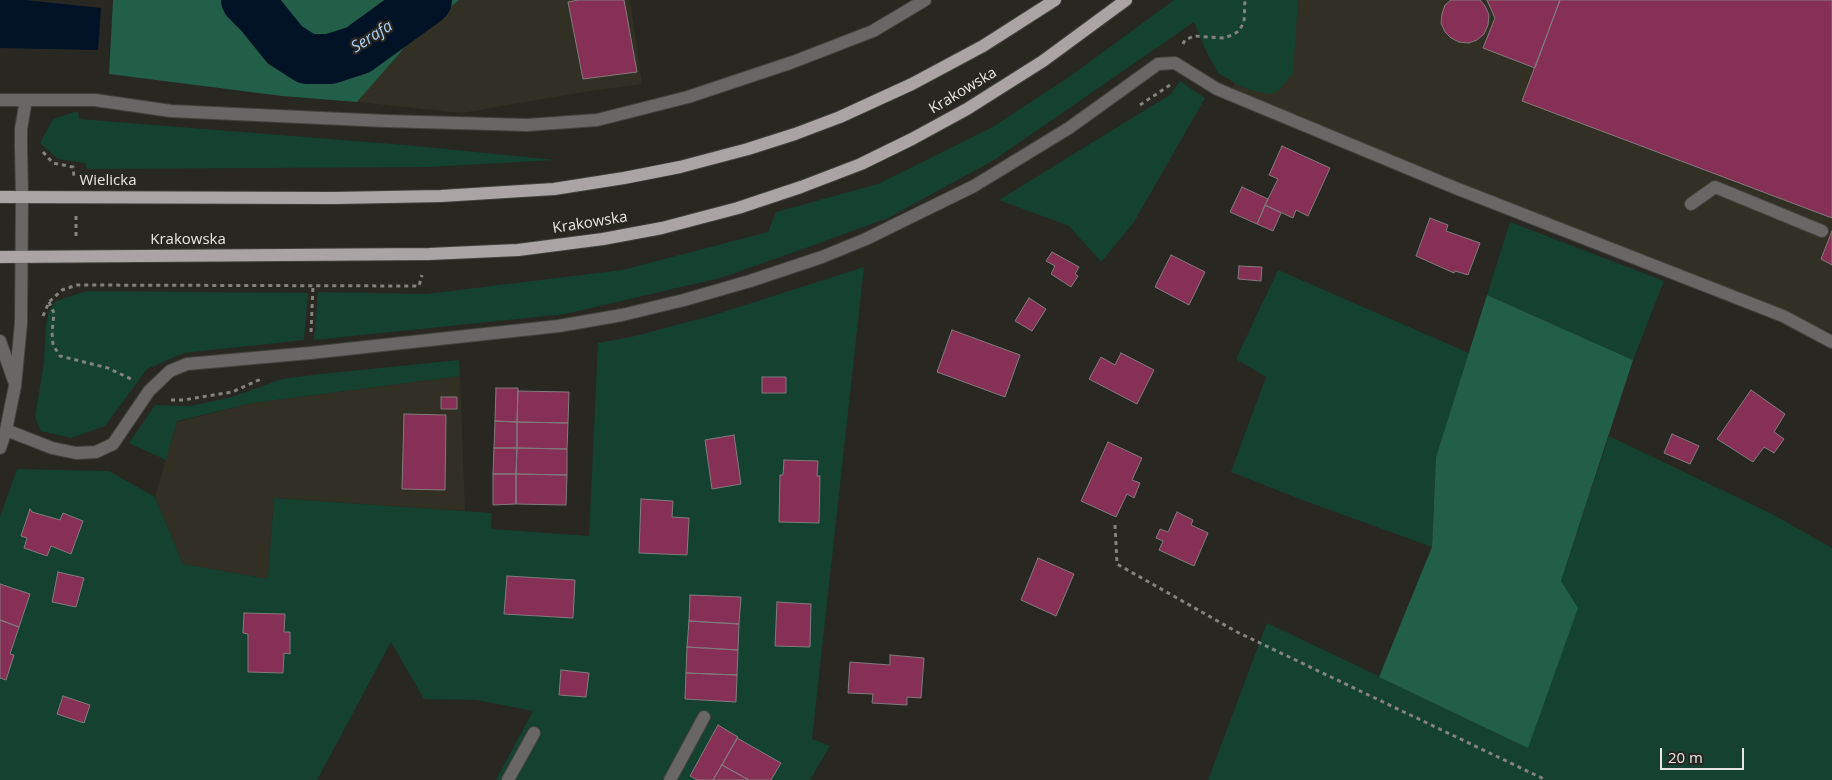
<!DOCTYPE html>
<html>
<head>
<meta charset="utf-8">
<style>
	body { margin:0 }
	#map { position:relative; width:1832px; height:780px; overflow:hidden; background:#282722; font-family:"Open Sans",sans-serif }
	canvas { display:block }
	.scale { position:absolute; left:1660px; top:748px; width:84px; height:22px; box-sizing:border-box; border:2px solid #e7e6e3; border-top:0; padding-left:6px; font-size:15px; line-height:18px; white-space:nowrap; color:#e7e6e3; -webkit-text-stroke:4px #282722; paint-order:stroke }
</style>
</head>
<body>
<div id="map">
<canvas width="1832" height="780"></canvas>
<div class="scale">20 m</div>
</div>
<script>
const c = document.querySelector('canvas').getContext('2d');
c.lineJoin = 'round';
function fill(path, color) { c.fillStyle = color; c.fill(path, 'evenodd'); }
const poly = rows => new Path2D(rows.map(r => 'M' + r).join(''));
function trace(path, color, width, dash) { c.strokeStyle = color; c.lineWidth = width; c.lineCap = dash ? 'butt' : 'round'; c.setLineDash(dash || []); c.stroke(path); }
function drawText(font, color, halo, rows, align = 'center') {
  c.font = font + ' "Open Sans",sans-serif'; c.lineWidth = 4.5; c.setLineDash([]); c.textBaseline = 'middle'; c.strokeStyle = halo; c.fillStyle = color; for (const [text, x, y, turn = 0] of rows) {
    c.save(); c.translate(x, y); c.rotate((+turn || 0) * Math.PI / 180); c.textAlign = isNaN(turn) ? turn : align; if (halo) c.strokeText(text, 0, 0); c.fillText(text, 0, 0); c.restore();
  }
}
fill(poly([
	[457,0,630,0,642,84,584,92,462,113,357,102,413,38],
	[1252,0,1832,0,1832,332,1304,128,1232,88,1266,33],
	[460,376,465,511,274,498,268,579,183,564,155,497,177,422,253,403]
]), '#322f24');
fill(poly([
	[1174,0,1298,0,1293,74,1278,91,1269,94,1254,91,1240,86,1218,73,1205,49,1194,22,994,160,888,218,803,249,720,278,565,314,314,340,318,292,426,294,622,270,768,232,776,212,878,184,991,128,1069,77],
	[1180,81,1205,98,1134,222,1101,262,1069,226,999,200,1171,94],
	[78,111,79,119,405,145,555,160,427,167,87,169,85,163,58,159,40,143,53,119],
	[1510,222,1664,281,1633,360,1487,295],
	[864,267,812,739,830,746,810,780,496,780,533,711,477,700,424,699,391,642,317,780,0,780,0,517,17,469,109,471,155,497,183,564,268,579,274,498,492,513,491,529,589,536,598,343,635,336,714,315],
	[1278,270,1469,353,1436,457,1432,547,1305,501,1231,472,1266,377,1236,359],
	[87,291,308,293,304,340,184,353,147,369,105,426,71,438,41,431,35,417,44,363,46,325,49,311,56,301],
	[459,360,460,376,253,403,177,421,166,460,129,443,155,405,190,406,232,397,282,379,321,374],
	[1609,436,1772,514,1832,548,1832,780,1208,780,1267,623,1528,747,1561,581]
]), '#154130');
fill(poly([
	[113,0,459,0,413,38,357,102,282,96,109,74],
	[1487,295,1633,360,1561,581,1578,608,1528,748,1379,677,1432,547,1436,457]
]), '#215f48');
fill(poly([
	[0,0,25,0,101,8,98,50,0,48]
]), '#001326');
trace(poly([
	[246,0,260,14,285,45,307,59,330,59,358,50,427,0]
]), '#001326', 50);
const building = poly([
	[578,0,624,0,637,72,583,79,568,2,578,0],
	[1451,0,1480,0,1485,6,1489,15,1488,25,1484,34,1477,40,1469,43,1459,42,1451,38,1445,32,1441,23,1442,14,1445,5,1451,0],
	[1487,0,1560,0,1535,68,1483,48,1495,18,1487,0],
	[1560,0,1832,0,1832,218,1522,101,1560,0],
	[1282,146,1330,168,1308,216,1296,210,1293,218,1265,205,1278,179,1269,175,1282,146],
	[1242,187,1268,199,1257,224,1230,212,1242,187],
	[1265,205,1281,213,1273,231,1257,224,1265,205],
	[1430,218,1448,225,1446,231,1480,243,1468,275,1455,271,1454,273,1416,256,1430,218],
	[1832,231,1832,265,1821,259,1832,231],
	[1052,252,1079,267,1075,274,1078,276,1071,287,1051,274,1055,266,1046,261,1052,252],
	[1171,255,1205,272,1189,305,1155,287,1171,255],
	[1239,266,1262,267,1261,281,1238,279,1239,266],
	[1029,298,1046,309,1032,331,1015,321,1029,298],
	[952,330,1020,355,1005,397,937,372,952,330],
	[1121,353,1154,370,1137,404,1089,379,1101,357,1115,365,1121,353],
	[762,377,786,377,786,393,762,393,762,377],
	[496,388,518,388,517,422,495,421,496,388],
	[1751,390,1785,414,1774,432,1784,439,1774,453,1764,447,1753,462,1717,439,1751,390],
	[518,391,569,392,568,423,517,422,518,391],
	[441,397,457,397,457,409,441,409,441,397],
	[404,414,446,415,445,490,402,489,404,414],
	[495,421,517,422,517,448,494,448,495,421],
	[517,422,568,423,567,449,517,448,517,422],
	[1672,434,1699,446,1690,464,1664,453,1672,434],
	[734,435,741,484,712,489,705,440,734,435],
	[1108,442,1142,458,1132,480,1140,483,1134,498,1127,494,1116,517,1081,501,1108,442],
	[494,448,517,448,516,474,493,474,494,448],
	[517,448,567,449,567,475,516,474,517,448],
	[784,460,818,461,817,476,820,476,819,523,779,522,780,475,783,475,784,460],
	[493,474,516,474,516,504,493,505,493,474],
	[516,474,567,475,566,505,516,504,516,474],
	[641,499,673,501,672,517,689,518,687,555,639,553,641,499],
	[30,509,32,512,60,520,63,513,83,521,71,554,51,546,47,556,24,548,27,538,21,536,30,509],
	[1177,512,1193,520,1191,525,1208,533,1194,566,1159,550,1163,541,1156,538,1160,529,1168,532,1177,512],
	[1038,558,1074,574,1056,616,1021,600,1038,558],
	[58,572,84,578,76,607,52,602,58,572],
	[507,576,575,580,573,618,504,614,507,576],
	[0,584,30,594,19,627,0,620,0,584],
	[690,595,741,597,739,624,689,621,690,595],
	[777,602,811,604,810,647,775,646,777,602],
	[244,613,285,614,284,632,290,632,290,654,284,653,283,673,248,672,248,634,243,633,244,613],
	[0,620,19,627,10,654,14,655,6,680,0,678,0,620],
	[689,621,739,624,738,650,687,647,689,621],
	[687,647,738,650,737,675,686,673,687,647],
	[890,655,924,658,921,698,907,697,907,705,872,703,873,694,848,693,850,662,890,665,890,655],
	[561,670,589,673,586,697,559,695,561,670],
	[686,673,737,675,736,702,685,699,686,673],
	[63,696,90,705,84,723,57,714,63,696],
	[718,725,738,737,713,780,697,780,690,776,718,725],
	[737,738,781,763,771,780,749,780,722,765,737,738],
	[722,765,749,780,713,780,722,765]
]);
fill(building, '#863056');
trace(building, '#827b7d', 1);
const minor = poly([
	[0,100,26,100],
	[1691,204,1715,187,1822,231],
	[0,341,14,381],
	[6,430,52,448,76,453,96,452,113,444,149,391,170,371,187,364,310,353,559,326,622,315,684,300,750,281,822,257,866,239,974,186,1069,128,1158,64,1175,63,1217,89,1453,187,1783,316,1832,342],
	[0,448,6,430,15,386,21,323,22,197,21,147,21,129,26,100,95,100,171,111,386,121,527,125,597,120,688,97,793,62,873,31,925,0],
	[508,780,534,733],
	[670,780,704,717]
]);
const major = poly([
	[0,197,335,198,441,196,554,189,624,178,680,167,748,149,795,134,840,117,912,84,983,46,1055,0],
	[0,257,429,254,518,250,603,239,662,228,738,208,801,187,861,164,912,139,967,109,1043,61,1126,0]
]);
trace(minor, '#43423d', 14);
trace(major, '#43423d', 14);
trace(poly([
	[1183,44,1185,40,1194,36,1224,38,1232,35,1239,31,1244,22,1245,0],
	[1140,105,1170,85],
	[43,152,53,163,73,167,74,177],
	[76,216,76,237],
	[49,302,54,313,52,332,53,345,60,356,108,368,133,380],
	[43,316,49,302,62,290,77,285,419,286,422,275],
	[311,332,313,286],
	[171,400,183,400,232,392,261,379],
	[1115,525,1117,564,1237,632,1546,780]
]), '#83827e', 3, [4, 4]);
trace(minor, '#696666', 12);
trace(major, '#aba4a5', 12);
drawText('15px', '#e7e6e3', '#282722', [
	["Krakowska",963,91,-31],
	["Wielicka",108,181],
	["Krakowska",590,223,-9],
	["Krakowska",188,240]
]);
drawText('italic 16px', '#acd1f3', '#282722', [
	["Serafa",372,37,-32]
]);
</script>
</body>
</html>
